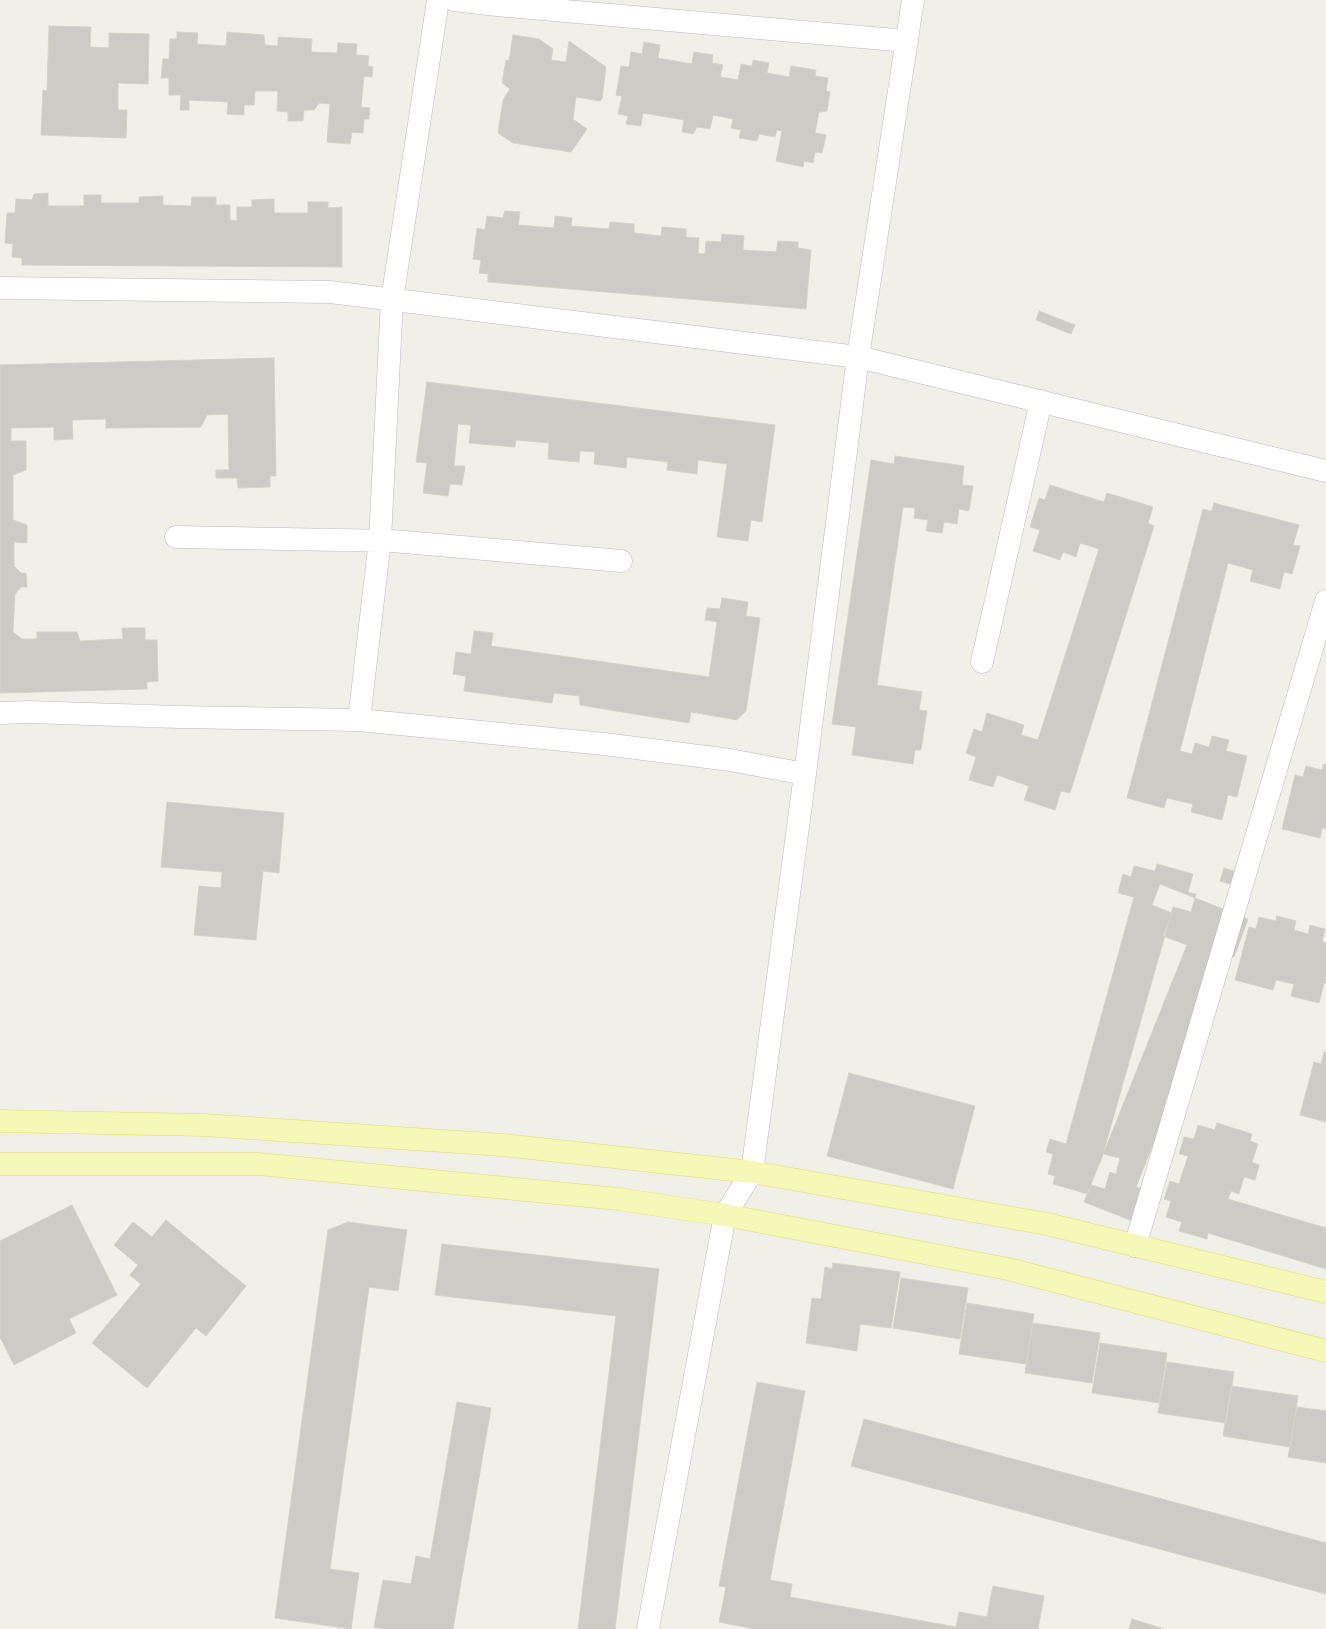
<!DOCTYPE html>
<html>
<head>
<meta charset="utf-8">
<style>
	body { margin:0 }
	canvas { display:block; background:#f0f0e9 }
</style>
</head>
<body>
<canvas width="1326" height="1629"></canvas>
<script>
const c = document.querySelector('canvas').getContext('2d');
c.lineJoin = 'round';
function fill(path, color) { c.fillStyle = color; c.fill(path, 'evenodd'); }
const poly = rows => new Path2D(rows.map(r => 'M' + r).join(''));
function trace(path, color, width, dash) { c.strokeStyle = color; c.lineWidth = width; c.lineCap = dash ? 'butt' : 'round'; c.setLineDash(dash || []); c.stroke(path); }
const building = poly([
	[49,26,91,27,90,47,109,48,109,33,149,34,148,84,118,83,118,110,127,110,126,138,41,135,43,90,47,91,49,26],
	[177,32,198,33,197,44,226,46,227,32,264,35,265,45,278,46,278,37,312,39,311,52,337,53,338,43,357,44,356,55,369,56,368,66,373,67,372,77,364,76,361,107,370,108,369,119,364,119,363,133,352,132,350,144,327,142,330,104,319,103,314,110,304,110,303,121,288,121,288,112,277,111,278,91,255,91,254,105,244,105,244,115,227,114,228,102,189,100,189,110,180,110,181,95,169,95,169,78,161,78,163,59,169,59,170,39,177,39,177,32],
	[513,35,539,39,553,49,551,60,566,62,569,41,606,67,602,99,600,101,576,97,573,119,587,129,571,152,513,143,498,133,503,100,510,89,502,83,506,60,509,61,513,35],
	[644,42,660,45,658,58,692,64,694,52,713,55,712,63,723,65,720,77,738,80,741,64,752,66,753,60,769,63,767,73,789,77,791,66,816,70,815,76,828,78,826,91,830,92,827,111,819,112,815,133,826,135,822,153,815,152,813,163,804,161,803,167,776,161,782,131,777,130,775,137,759,134,757,141,739,138,741,130,731,128,733,119,713,115,710,129,697,127,693,134,682,132,684,120,643,113,641,126,626,124,628,116,618,114,622,96,616,95,621,66,629,67,631,52,642,54,644,42],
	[48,193,48,206,84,206,84,195,101,195,101,203,139,203,139,197,163,196,163,205,191,206,192,197,216,197,216,205,230,205,230,220,237,221,237,207,252,207,252,200,274,199,274,213,308,213,308,202,328,202,328,208,342,207,342,267,22,265,22,258,12,257,13,244,5,243,7,213,15,213,16,199,32,200,34,194,48,193],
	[505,211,520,212,518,225,554,228,555,216,572,218,571,226,609,229,610,222,634,224,634,233,661,236,662,227,686,229,686,237,699,238,698,253,705,254,706,241,721,242,722,234,744,236,743,250,776,252,778,241,798,242,798,248,811,250,806,309,488,282,488,274,479,273,481,260,473,259,477,228,485,230,487,216,503,218,505,211],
	[1039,311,1075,325,1071,334,1036,320,1039,311],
	[274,358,276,476,270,476,270,487,238,488,237,478,216,478,216,470,229,470,228,414,207,415,201,427,106,428,106,419,72,420,73,439,54,440,54,427,11,428,11,441,26,441,26,470,13,475,13,520,27,525,27,543,14,542,14,566,21,573,26,573,27,587,21,587,15,594,13,632,22,639,37,639,37,632,77,632,80,641,123,639,122,628,145,628,145,640,157,640,158,681,147,682,147,689,0,693,0,365,274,358],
	[427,382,775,425,762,522,751,520,748,541,717,537,727,464,698,460,697,474,667,470,668,462,627,457,626,468,594,464,595,452,580,451,579,462,548,459,549,443,516,440,515,447,469,443,471,425,458,424,454,466,465,466,462,485,450,484,448,496,423,493,427,463,416,462,427,382],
	[895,456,964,466,962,485,973,486,969,511,959,509,957,524,944,522,942,533,926,531,928,520,914,518,915,508,903,507,877,685,922,692,919,710,927,711,921,750,915,750,913,764,852,755,856,727,832,724,871,460,894,464,895,456],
	[1050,485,1104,502,1107,493,1153,507,1148,523,1154,526,1070,793,1061,791,1055,810,1024,800,1029,786,997,775,993,787,969,780,976,757,966,753,974,729,982,732,987,713,1024,725,1021,735,1038,740,1099,549,1080,543,1076,557,1063,552,1060,560,1033,551,1040,530,1030,527,1039,498,1045,500,1050,485],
	[1214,503,1299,525,1293,545,1300,546,1292,574,1284,572,1280,589,1250,581,1253,570,1228,563,1180,751,1192,754,1195,743,1209,747,1212,736,1229,740,1226,751,1247,756,1237,797,1228,795,1222,820,1191,812,1193,804,1167,798,1164,808,1127,798,1203,509,1212,511,1214,503],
	[722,598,748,602,746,616,760,618,746,711,737,720,691,712,689,723,580,705,579,696,554,693,552,703,464,691,466,676,453,674,456,652,471,654,474,631,493,633,491,646,709,677,717,622,705,620,707,608,720,609,722,598],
	[1324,764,1326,765,1326,829,1322,828,1320,838,1282,829,1295,775,1303,777,1306,766,1322,770,1324,764],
	[167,802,284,813,279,873,263,871,256,940,194,935,199,886,221,888,222,872,161,867,167,802],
	[1157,864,1193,874,1188,892,1196,894,1191,912,1173,907,1103,1154,1120,1158,1116,1174,1110,1172,1105,1189,1091,1185,1088,1194,1053,1184,1055,1176,1048,1174,1053,1154,1046,1152,1050,1139,1066,1144,1134,897,1118,893,1123,874,1131,877,1134,866,1155,871,1157,864],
	[1224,868,1244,874,1239,887,1220,881,1224,868],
	[1160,884,1248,919,1234,957,1228,955,1136,1187,1160,1196,1148,1227,1084,1202,1187,945,1163,936,1172,913,1152,905,1160,884],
	[1277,916,1296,921,1294,930,1308,934,1310,925,1325,929,1322,942,1326,943,1326,983,1324,983,1319,1003,1291,996,1294,984,1276,980,1273,990,1235,980,1249,927,1256,929,1259,917,1276,921,1277,916],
	[1324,1052,1326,1053,1326,1122,1300,1115,1314,1062,1321,1064,1324,1052],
	[849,1073,975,1106,953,1189,827,1156,849,1073],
	[1217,1123,1252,1134,1250,1141,1258,1144,1252,1162,1259,1165,1255,1180,1244,1177,1239,1194,1231,1191,1228,1199,1326,1228,1326,1269,1208,1233,1207,1239,1179,1231,1182,1222,1166,1217,1171,1201,1164,1199,1170,1181,1179,1184,1188,1156,1179,1154,1184,1137,1194,1139,1198,1125,1215,1130,1217,1123],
	[72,1205,117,1295,69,1319,76,1333,14,1365,1,1339,0,1339,0,1241,72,1205],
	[166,1220,246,1286,206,1336,196,1328,147,1388,92,1343,141,1284,130,1275,138,1265,114,1245,133,1222,152,1237,166,1220],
	[348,1222,407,1230,398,1291,369,1287,330,1569,359,1573,351,1629,275,1618,328,1230,348,1222],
	[442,1244,659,1269,615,1629,578,1629,616,1316,435,1295,442,1244],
	[833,1263,900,1272,891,1328,860,1324,857,1351,806,1343,812,1298,821,1299,825,1267,832,1269,833,1263],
	[901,1278,968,1288,960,1339,893,1328,901,1278],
	[967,1303,1034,1314,1026,1364,959,1354,967,1303],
	[1033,1323,1100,1333,1092,1383,1025,1373,1033,1323],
	[1100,1343,1167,1353,1159,1403,1092,1393,1100,1343],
	[1167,1362,1234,1372,1226,1423,1158,1413,1167,1362],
	[757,1382,805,1391,770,1580,792,1584,790,1597,956,1627,959,1612,987,1617,993,1586,1044,1596,1038,1629,755,1629,719,1622,726,1587,719,1586,757,1382],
	[1231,1386,1298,1396,1290,1447,1223,1436,1231,1386],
	[457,1402,491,1408,453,1629,385,1629,374,1627,383,1580,411,1584,416,1556,430,1559,457,1402],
	[1297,1407,1326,1411,1326,1463,1288,1457,1297,1407],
	[864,1419,1326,1543,1326,1594,851,1466,864,1419],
	[1132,1619,1164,1629,1129,1629,1132,1619]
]);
fill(building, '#cccbc5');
trace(building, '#d4d3c7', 1);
const minor = poly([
	[454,0,497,5,907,41],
	[0,288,330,292,858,357,1326,471],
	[176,537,393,541,621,561],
	[982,662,1041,401],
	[0,713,29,712,178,717,359,720,604,744,730,760,805,774],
	[359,720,380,540,392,300,438,0],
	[1135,1246,1326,601],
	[648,1629,725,1215,752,1172,805,774,858,357,913,0]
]);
const major = poly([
	[0,1121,204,1125,503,1145,752,1172,1047,1224,1326,1292],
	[0,1164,259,1164,618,1199,725,1215,1008,1269,1326,1351]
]);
trace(minor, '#b8b9bd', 23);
trace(major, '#e5dc6d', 23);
trace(minor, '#fff', 22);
trace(major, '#f5f8b6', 22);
</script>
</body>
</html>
